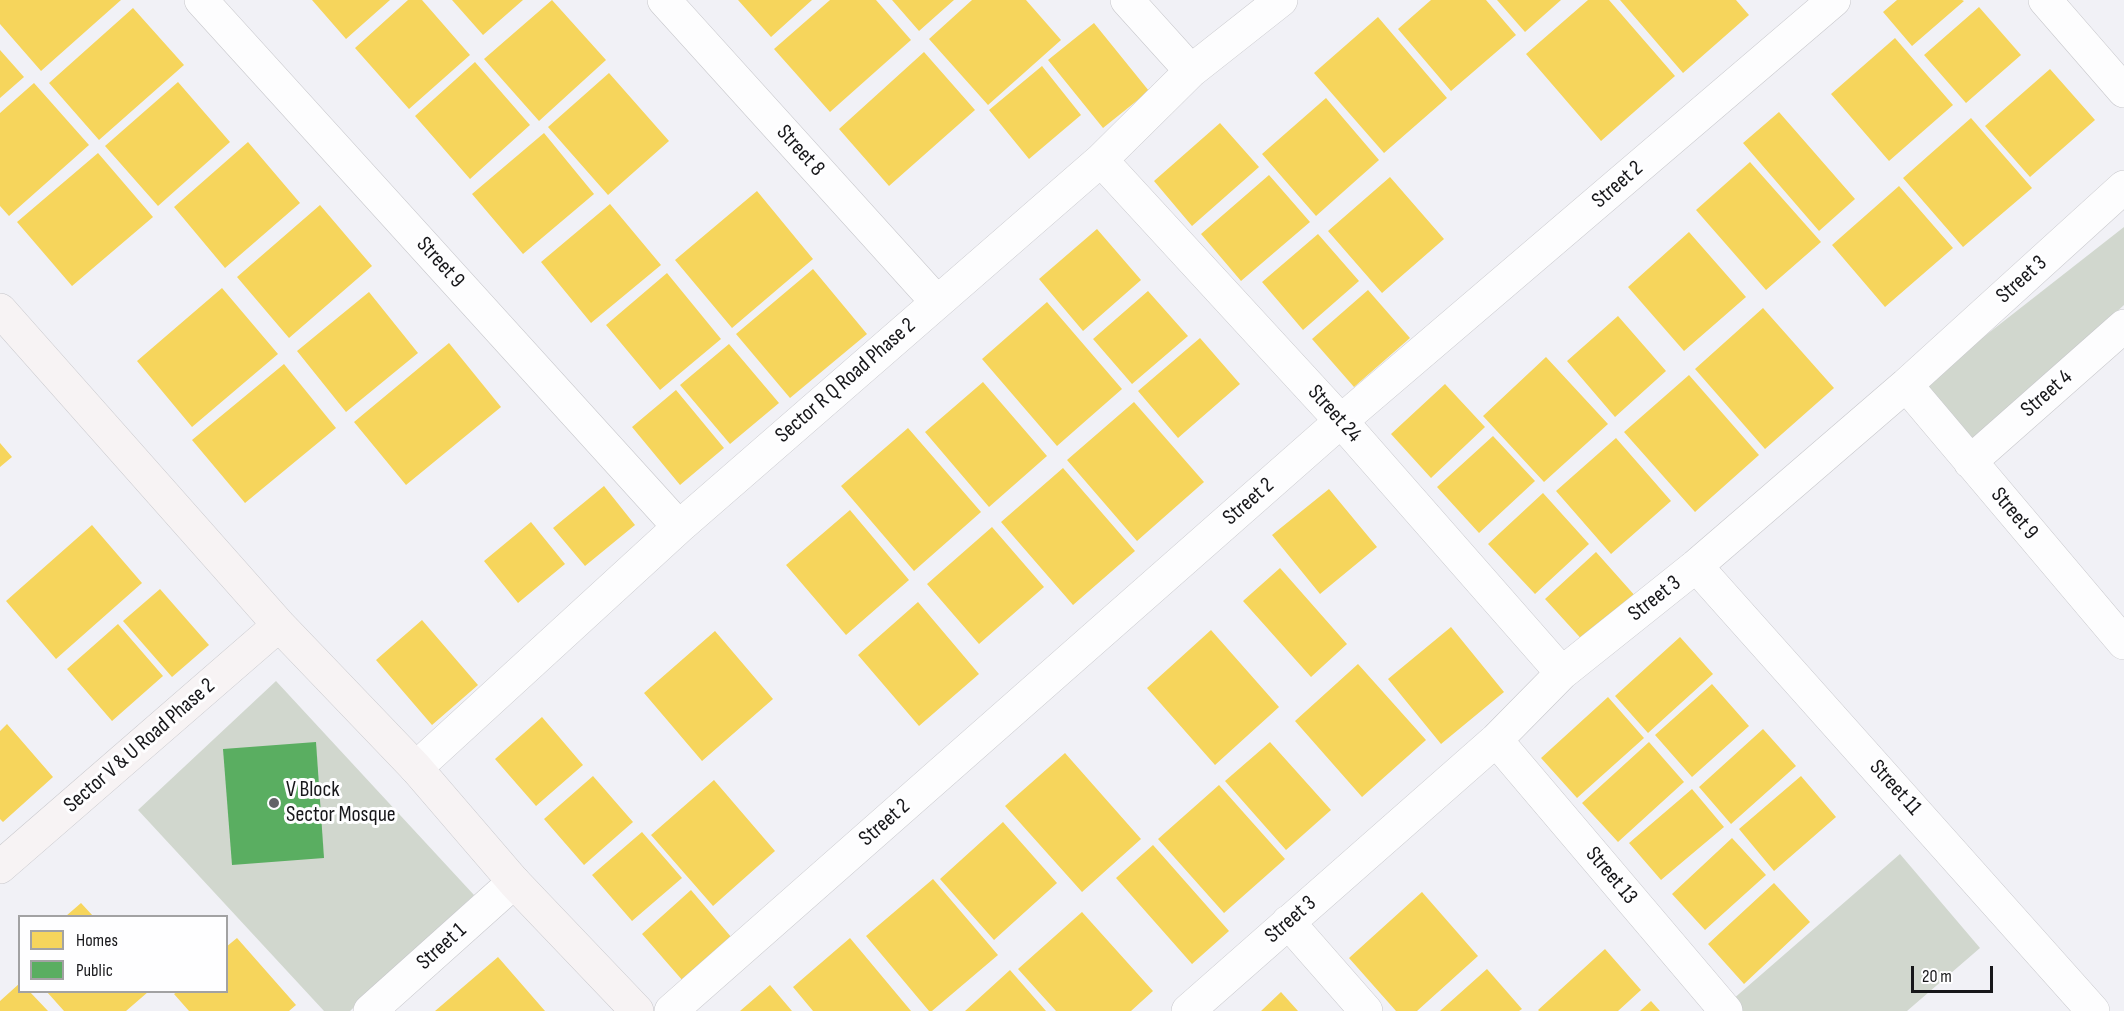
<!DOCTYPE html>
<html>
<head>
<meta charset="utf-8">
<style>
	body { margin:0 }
	#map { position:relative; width:2124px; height:1011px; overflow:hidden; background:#f1f1f6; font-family:"Sofia Sans Condensed",sans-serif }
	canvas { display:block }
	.legend { position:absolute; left:18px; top:915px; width:210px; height:78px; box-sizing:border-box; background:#fefeff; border:2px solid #a2a2a3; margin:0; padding:8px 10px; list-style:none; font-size:18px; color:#17171a }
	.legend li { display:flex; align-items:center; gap:12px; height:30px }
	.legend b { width:30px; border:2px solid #a2a2a3 }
	.scale { position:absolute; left:1911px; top:966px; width:82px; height:27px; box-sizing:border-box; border:3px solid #17171a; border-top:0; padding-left:8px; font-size:18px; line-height:21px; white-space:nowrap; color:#17171a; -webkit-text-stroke:4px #fefeff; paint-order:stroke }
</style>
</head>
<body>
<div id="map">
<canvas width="2124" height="1011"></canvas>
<ul class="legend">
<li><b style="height:16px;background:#f6d55c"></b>Homes</li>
<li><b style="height:16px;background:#5aae61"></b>Public</li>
</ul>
<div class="scale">20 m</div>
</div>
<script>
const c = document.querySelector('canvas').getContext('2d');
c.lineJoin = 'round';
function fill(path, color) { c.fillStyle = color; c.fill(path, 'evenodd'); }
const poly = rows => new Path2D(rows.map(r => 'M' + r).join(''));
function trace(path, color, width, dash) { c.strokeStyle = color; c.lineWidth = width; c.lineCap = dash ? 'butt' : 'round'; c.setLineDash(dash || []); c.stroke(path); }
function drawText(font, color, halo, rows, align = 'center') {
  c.font = font + ' "Sofia Sans Condensed",sans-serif'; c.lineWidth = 6; c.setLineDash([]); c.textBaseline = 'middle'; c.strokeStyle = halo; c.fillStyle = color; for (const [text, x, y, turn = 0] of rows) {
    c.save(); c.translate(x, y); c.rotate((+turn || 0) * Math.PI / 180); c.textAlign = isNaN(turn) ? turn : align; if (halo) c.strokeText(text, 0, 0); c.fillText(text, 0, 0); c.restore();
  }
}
fill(poly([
	[2124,227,2124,305,1968,448,1926,382],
	[276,681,474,895,350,1011,324,1011,138,810],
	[1900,854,1980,948,1907,1011,1741,1011,1732,1000]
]), '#d1d7ce');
fill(poly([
	[0,0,121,0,41,71,0,24],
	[312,0,390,0,346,39],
	[408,0,422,0,470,55,409,109,355,48],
	[452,0,523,0,483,35],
	[552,0,606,60,539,121,484,59],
	[738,0,812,0,771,37],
	[830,0,876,0,911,40,830,112,774,49],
	[892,0,954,0,919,31],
	[972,0,1026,0,1061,40,988,105,929,39],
	[1431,0,1486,0,1516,35,1451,91,1398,29],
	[1497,0,1561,0,1525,32],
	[1588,0,1609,0,1675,76,1601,141,1526,54],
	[1620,0,1736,0,1749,15,1683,73],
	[1897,0,1962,0,1964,1,1912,46,1883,12],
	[1979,7,2021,55,1966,103,1924,55],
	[133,8,184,65,99,140,49,83],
	[1378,17,1447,98,1384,153,1314,73],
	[1094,23,1149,91,1103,128,1048,60],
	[1895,38,1953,105,1889,161,1831,94],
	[0,50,24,77,0,98],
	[924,52,975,110,889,186,839,129],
	[475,62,530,125,470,179,415,116],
	[1042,66,1081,115,1029,159,989,110],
	[2050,69,2095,120,2030,177,1985,126],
	[609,73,669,141,608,195,548,127],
	[178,82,230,142,158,206,105,146],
	[34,83,89,145,9,216,0,206,0,113],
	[1326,98,1379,160,1316,216,1262,154],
	[1779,112,1855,199,1819,231,1743,143],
	[1971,118,2032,188,1963,247,1903,178],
	[1220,123,1259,167,1192,226,1154,181],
	[544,133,594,194,523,254,472,194],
	[248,142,300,203,225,268,174,207],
	[98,153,153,217,72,286,17,222],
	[1750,162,1821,242,1766,290,1696,210],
	[1269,175,1310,222,1241,281,1201,234],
	[1390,177,1444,239,1382,293,1328,231],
	[1899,186,1953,248,1885,307,1832,245],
	[757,191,813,259,732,328,675,260],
	[610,204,661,265,591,323,541,262],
	[320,205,372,266,289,338,237,277],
	[1097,229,1141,280,1083,331,1039,279],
	[1689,232,1746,297,1684,351,1628,287],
	[1318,234,1359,281,1303,330,1262,282],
	[813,269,867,334,790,398,736,334],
	[667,273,721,339,660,390,606,325],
	[222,288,278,354,192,427,137,361],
	[1368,290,1410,338,1354,387,1312,339],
	[1148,291,1188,336,1132,384,1093,339],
	[369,292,418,353,346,412,297,351],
	[1047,302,1122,389,1057,446,982,359],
	[1763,308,1834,388,1765,449,1695,369],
	[1618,316,1666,371,1615,417,1567,361],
	[1200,338,1240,384,1178,438,1138,391],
	[449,343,501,407,406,485,354,422],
	[729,344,779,403,730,444,680,385],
	[1546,357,1608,424,1544,482,1483,416],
	[284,364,336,428,245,503,192,440],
	[1689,375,1759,455,1695,512,1624,432],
	[983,382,1047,456,989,507,925,432],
	[1445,384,1485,427,1431,478,1391,434],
	[676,390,724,448,680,485,632,427],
	[1134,402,1204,482,1137,541,1067,460],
	[908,428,981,512,914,571,841,486],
	[1493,436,1535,481,1479,533,1437,487],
	[1616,438,1671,501,1611,554,1556,491],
	[0,443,12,457,0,467],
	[1063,468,1135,551,1073,605,1001,522],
	[604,486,635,525,585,566,553,528],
	[1329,489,1377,547,1320,594,1272,535],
	[1543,493,1589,544,1535,594,1488,544],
	[850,510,909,580,846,635,786,565],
	[531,522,565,564,518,603,484,561],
	[92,525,142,583,56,659,6,601],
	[992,527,1044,587,979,644,927,584],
	[1596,552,1637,598,1586,644,1545,599],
	[1280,568,1347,644,1311,677,1243,601],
	[160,589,209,645,172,677,123,621],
	[918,602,979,674,919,726,858,655],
	[422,620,478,685,432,725,376,660],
	[118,624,163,676,112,721,67,669],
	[1451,627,1504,692,1441,744,1388,679],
	[1211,630,1279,707,1215,765,1147,688],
	[715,631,773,699,702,761,644,693],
	[1680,637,1713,674,1648,733,1615,696],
	[1358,664,1426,740,1362,797,1295,721],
	[1712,684,1749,726,1692,777,1655,735],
	[1608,697,1644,738,1577,798,1541,758],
	[542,717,583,765,536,806,495,759],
	[7,724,53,777,3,822,0,819,0,731],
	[1763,729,1796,766,1731,824,1699,787],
	[1270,742,1331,810,1286,850,1225,781],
	[1649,742,1684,782,1618,842,1582,803],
	[1065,753,1141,839,1082,892,1005,806],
	[593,776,633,822,584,865,544,819],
	[1801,776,1836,817,1774,871,1739,829],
	[714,780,775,851,713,906,651,835],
	[1219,785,1285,859,1224,913,1158,839],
	[1692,789,1724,827,1661,880,1629,843],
	[1003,822,1057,883,994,940,940,879],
	[642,832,682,878,632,921,592,875],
	[1732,838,1766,875,1705,930,1672,894],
	[1153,845,1229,931,1192,964,1116,878],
	[933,879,998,955,932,1011,929,1011,866,936],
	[1774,883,1810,922,1744,984,1708,944],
	[691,890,732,938,683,981,642,934],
	[1422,892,1478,956,1417,1011,1396,1011,1349,958],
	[81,903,93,916,66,916],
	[1082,912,1153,991,1131,1011,1056,1011,1018,969],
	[237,938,296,1005,289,1011,189,1011,174,994,177,992,226,992,226,947],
	[850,938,911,1011,813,1011,793,987],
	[1605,949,1641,990,1618,1011,1539,1011,1538,1010],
	[498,957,545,1011,435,1011],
	[1487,969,1522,1009,1519,1011,1440,1011],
	[1010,970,1046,1011,965,1011],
	[20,983,20,992,30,992,48,1011,0,1011,0,1001],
	[770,985,792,1011,740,1011],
	[47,992,148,992,126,1011,64,1011],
	[1281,992,1298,1011,1261,1011],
	[1651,1001,1660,1011,1640,1011]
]), '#f6d55c');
fill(poly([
	[316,742,324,858,232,865,223,749]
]), '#5aae61');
const street = poly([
	[201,0,679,527],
	[664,0,937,302],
	[1127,0,1191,71],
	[2045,0,2124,91],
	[1101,160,1341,421,1562,673],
	[1906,385,2124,643],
	[1970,462,2124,326],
	[1696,566,2093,1011],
	[1496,740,1726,1011],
	[416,768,679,527,1101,160,1191,71,1281,0],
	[1288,922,1366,1011],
	[370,1011,514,882],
	[671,1011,1341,421,1834,0],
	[1188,1011,1496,740,1562,673,1696,566,1906,385,2124,187]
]);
const secondary = poly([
	[0,310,279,625,416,768,514,882,637,1011],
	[0,867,279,625]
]);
trace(street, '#c7c7cb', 34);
trace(secondary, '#c7c7cb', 34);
trace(street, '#fdfdfe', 33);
trace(secondary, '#f7f3f4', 33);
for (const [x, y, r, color] of [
	[274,803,6,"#636367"]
]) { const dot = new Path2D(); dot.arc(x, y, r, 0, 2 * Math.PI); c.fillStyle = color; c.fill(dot); trace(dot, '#fefeff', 2); }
drawText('22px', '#17171a', '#fefeff', [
	["Street 8",800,151,48],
	["Street 2",1618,185,-41],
	["Street 9",440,263,48],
	["Street 3",2022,280,-42],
	["Sector R Q Road Phase 2",846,381,-41],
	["Street 4",2047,394,-41],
	["Street 24",1334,414,48],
	["Street 2",1249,502,-41],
	["Street 9",2014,514,50],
	["Street 3",1655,599,-38],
	["Sector V & U Road Phase 2",140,746,-41],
	["Street 11",1895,788,48],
	["Street 2",885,823,-41],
	["Street 13",1611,876,50],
	["Street 3",1291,920,-41],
	["Street 1",442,947,-42]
]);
drawText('22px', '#17171a', '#fefeff', [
	["V Block",286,790],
	["Sector Mosque",286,815]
], 'left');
</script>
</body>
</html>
